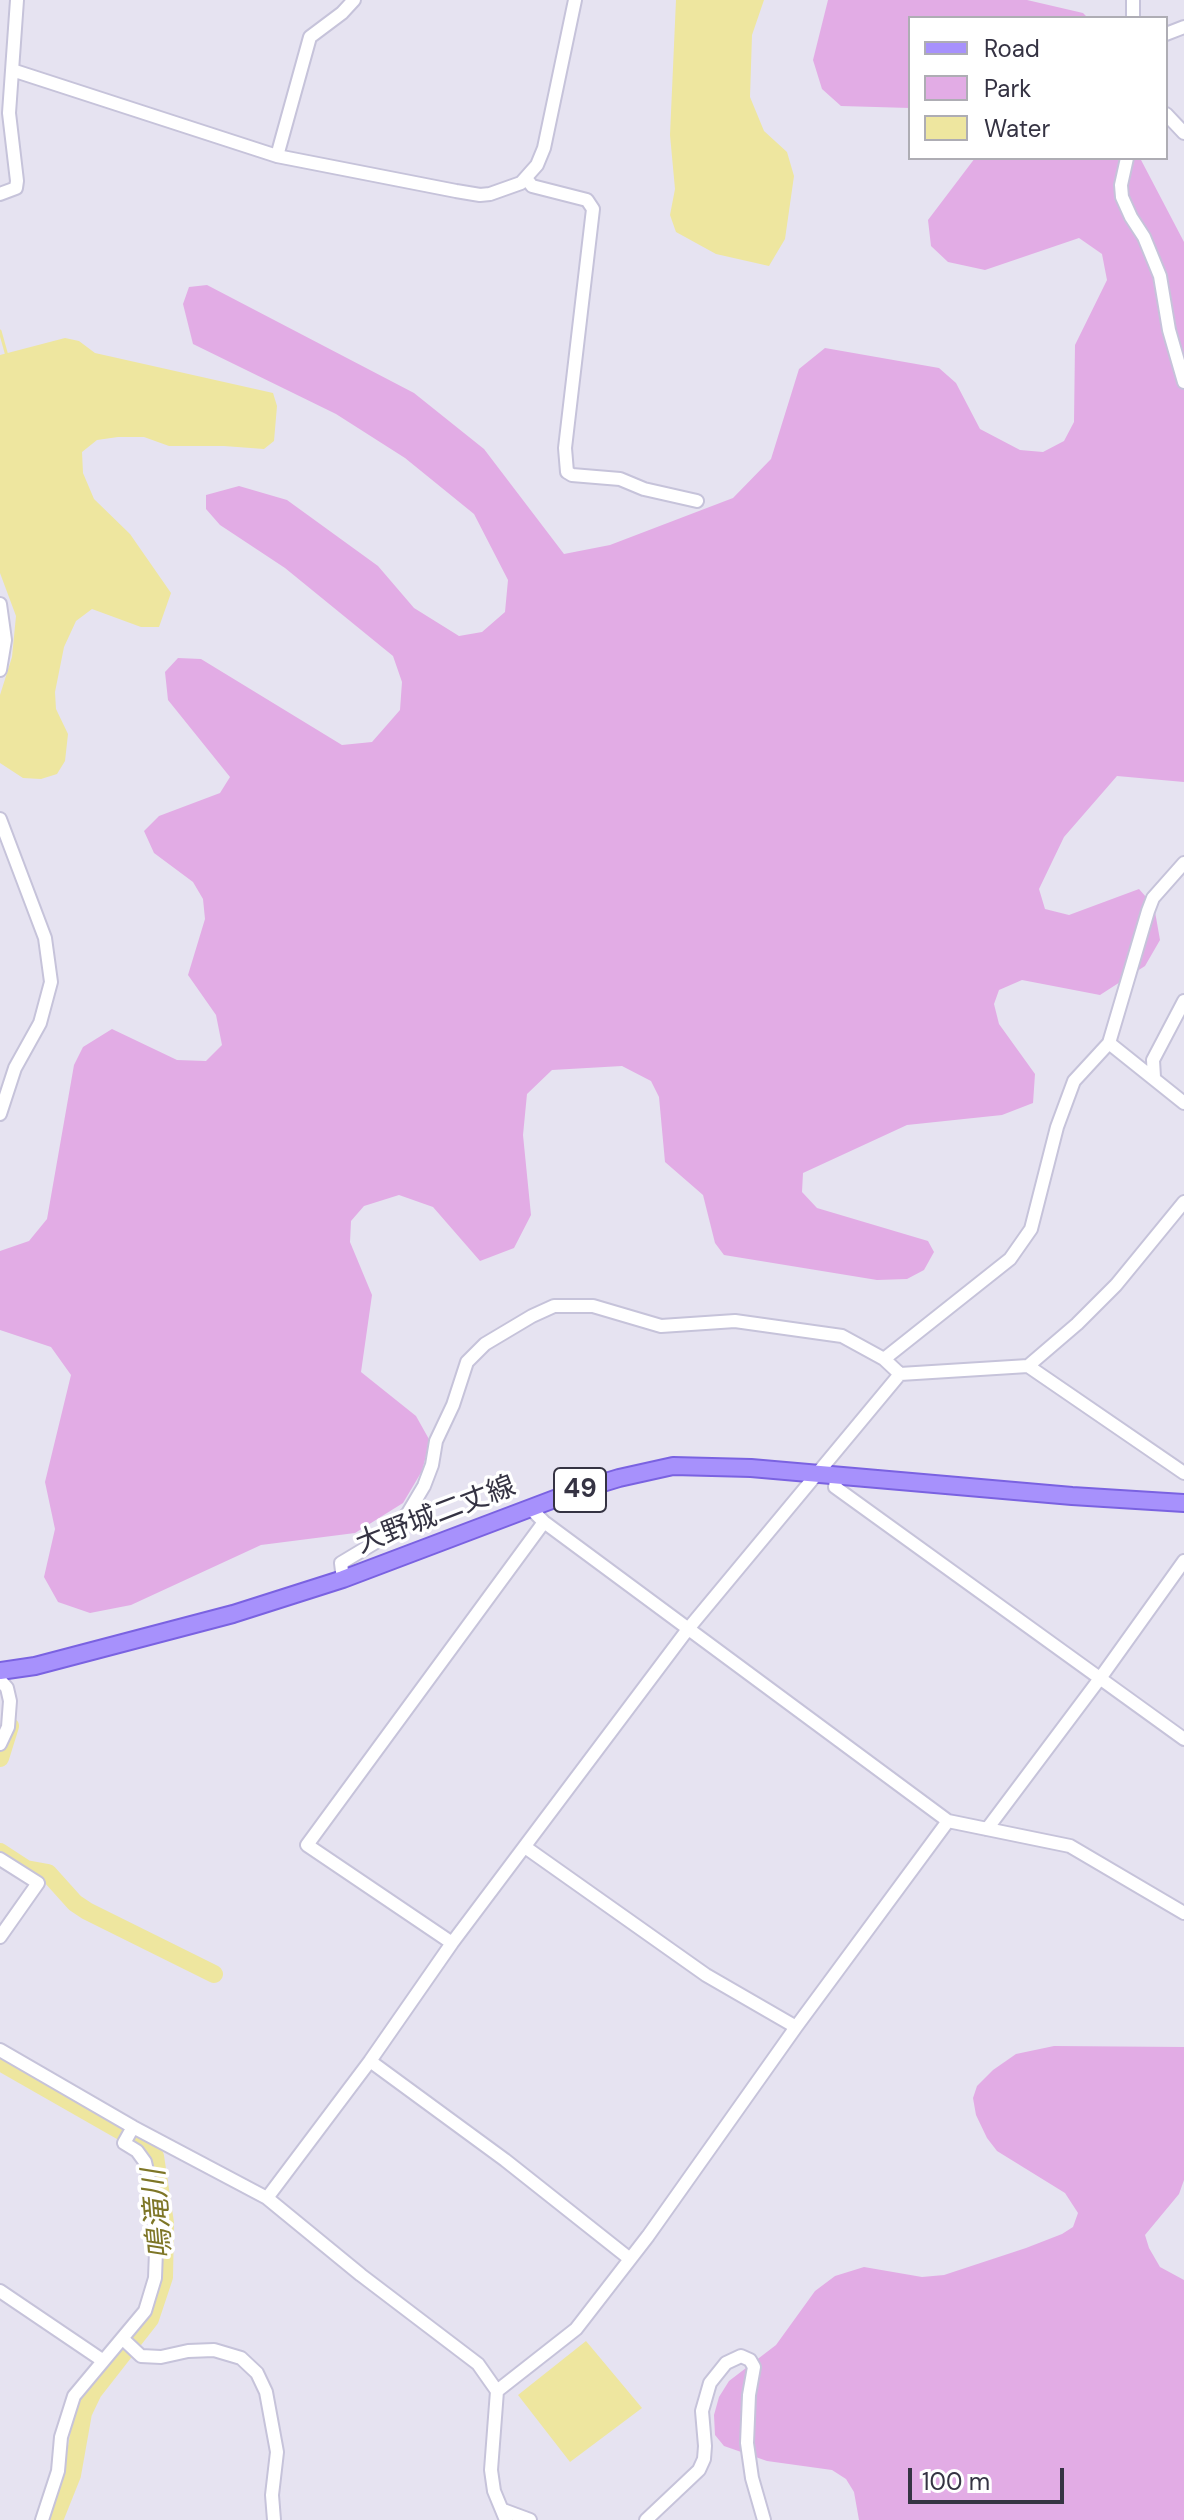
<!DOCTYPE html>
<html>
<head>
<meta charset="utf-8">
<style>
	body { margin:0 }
	#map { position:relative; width:1184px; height:2520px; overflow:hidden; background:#e6e3f1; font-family:"DM Sans",sans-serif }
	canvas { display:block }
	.legend { position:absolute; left:908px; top:16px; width:260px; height:144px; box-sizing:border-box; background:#fff; border:2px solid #aeadb4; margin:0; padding:10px 14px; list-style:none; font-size:24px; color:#353343 }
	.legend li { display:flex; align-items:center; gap:16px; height:40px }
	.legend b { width:40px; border:2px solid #aeadb4 }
	.scale { position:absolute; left:908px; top:2468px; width:156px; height:36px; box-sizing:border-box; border:4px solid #353343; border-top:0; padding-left:10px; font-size:24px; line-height:28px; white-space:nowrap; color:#353343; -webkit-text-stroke:6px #fff; paint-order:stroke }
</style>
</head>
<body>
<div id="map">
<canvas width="1184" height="2520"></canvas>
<ul class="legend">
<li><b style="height:10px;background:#a791fc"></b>Road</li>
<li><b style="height:22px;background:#e2ace5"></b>Park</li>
<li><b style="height:22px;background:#eee69f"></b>Water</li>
</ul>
<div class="scale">100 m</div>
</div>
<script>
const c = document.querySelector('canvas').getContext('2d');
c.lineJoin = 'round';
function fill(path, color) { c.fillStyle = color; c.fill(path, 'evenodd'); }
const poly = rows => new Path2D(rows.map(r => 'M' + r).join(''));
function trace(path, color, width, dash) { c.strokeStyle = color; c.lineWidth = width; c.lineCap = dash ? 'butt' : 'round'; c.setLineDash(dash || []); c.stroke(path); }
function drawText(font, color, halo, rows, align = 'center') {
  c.font = font + ' "DM Sans","Noto Sans JP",sans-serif'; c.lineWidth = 7; c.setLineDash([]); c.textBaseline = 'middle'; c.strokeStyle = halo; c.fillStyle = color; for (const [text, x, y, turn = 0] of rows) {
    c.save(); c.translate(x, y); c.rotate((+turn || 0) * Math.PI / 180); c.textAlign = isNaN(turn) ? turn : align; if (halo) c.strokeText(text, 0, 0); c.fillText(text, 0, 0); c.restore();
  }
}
fill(poly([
	[828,0,1027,0,1083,13,1088,18,910,18,910,108,841,106,822,89,813,60],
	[975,158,1140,158,1184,242,1184,782,1117,776,1064,837,1039,889,1045,909,1069,915,1139,889,1154,906,1160,940,1145,966,1100,995,1022,980,999,990,994,1004,999,1024,1035,1074,1033,1103,1002,1115,907,1125,803,1173,802,1192,817,1208,928,1241,934,1252,924,1270,907,1279,877,1280,724,1255,715,1243,703,1195,665,1162,659,1097,651,1081,622,1066,552,1070,527,1094,523,1135,531,1215,514,1248,480,1261,433,1207,399,1195,364,1206,351,1221,350,1242,372,1295,361,1372,416,1416,430,1441,422,1471,403,1503,355,1533,261,1545,131,1605,90,1613,58,1602,44,1577,55,1529,45,1482,71,1375,51,1347,0,1330,0,1251,29,1241,47,1219,74,1065,83,1047,112,1029,177,1060,206,1061,222,1045,216,1015,188,975,205,919,203,899,193,882,154,853,144,831,159,816,220,793,230,777,168,700,165,672,178,658,201,659,342,745,372,742,400,710,402,682,393,656,285,568,220,525,206,509,206,495,239,486,287,500,378,566,414,608,459,636,482,632,505,612,508,580,474,514,405,458,336,414,193,344,183,304,189,287,207,285,414,393,484,449,564,554,610,545,733,498,771,459,799,369,825,348,939,368,956,383,980,429,1020,450,1043,452,1064,441,1074,422,1075,345,1107,280,1102,254,1079,238,985,270,948,262,931,246,928,220],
	[1054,2046,1184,2047,1184,2180,1179,2194,1145,2235,1149,2248,1160,2267,1184,2280,1184,2520,859,2520,854,2492,846,2479,832,2470,767,2461,724,2446,715,2435,714,2415,719,2397,729,2381,776,2345,815,2291,835,2276,864,2267,922,2277,944,2275,1026,2248,1062,2234,1073,2227,1078,2213,1065,2193,997,2151,987,2138,976,2115,973,2098,977,2086,993,2070,1016,2054]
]), '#e2ace5');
fill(poly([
	[676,0,764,0,752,35,750,97,764,131,787,152,794,176,785,239,769,266,716,254,676,232,670,215,675,189,670,135],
	[65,338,79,341,95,353,273,393,277,406,274,441,264,449,224,446,169,446,144,437,118,437,97,440,82,452,83,473,94,499,130,534,171,593,159,627,141,627,92,609,76,621,64,647,55,692,56,709,68,734,65,761,57,774,41,779,23,778,0,763,0,695,12,657,16,616,0,573,0,355],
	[586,2341,642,2408,570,2462,518,2395]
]), '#eee69f');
trace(poly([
	[0,331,7,356]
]), '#eee69f', 3);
trace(poly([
	[0,1758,10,1726],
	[0,1852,26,1869,48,1873,75,1903,87,1911,214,1974],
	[0,2062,142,2143,155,2156,165,2223,164,2277,150,2319,93,2392,83,2413,72,2475,54,2520]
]), '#eee69f', 18);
const minor = poly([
	[1133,0,1133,18],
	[1166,34,1184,27],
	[12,70,277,156,456,191,480,195,490,194,521,183,537,165,544,148,575,0],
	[1166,114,1184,133],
	[277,156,310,37,342,13,354,0],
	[1127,158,1121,185,1122,197,1131,217,1144,237,1160,276,1169,330,1184,382],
	[526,178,532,186,587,200,593,209,565,448,567,472,572,475,620,479,644,489,697,501],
	[0,194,16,188,17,181,9,113,17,0],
	[0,604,5,640,0,670],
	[0,819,45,938,51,982,40,1023,15,1068,0,1114],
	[1109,1043,1184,1103],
	[1154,1077,1153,1060,1184,1001],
	[884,1359,1010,1259,1031,1229,1057,1127,1074,1081,1109,1043,1148,911,1153,898,1184,863],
	[1028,1366,1077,1324,1116,1285,1184,1202],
	[837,1475,835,1487,1184,1739],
	[530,1508,544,1522,948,1821,1070,1846,1184,1913],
	[343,1579,341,1563,386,1536,408,1513,424,1486,432,1465,436,1441,453,1405,467,1362,485,1344,532,1316,554,1306,593,1306,661,1326,735,1321,842,1336,884,1359,900,1374],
	[0,1680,7,1688,10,1701,8,1727,0,1744],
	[987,1829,1101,1677,1184,1561],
	[525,1847,706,1975,796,2027],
	[0,1859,38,1883,0,1937],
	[452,1943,307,1845,544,1522],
	[0,2050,133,2127,267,2198,361,2275,478,2364,497,2391,491,2470,494,2491,506,2520],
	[370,2061,505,2160,630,2259],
	[267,2198,370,2061,452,1943,688,1629,900,1374,1028,1366,1184,1473],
	[0,2291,102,2360],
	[123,2339,141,2356,161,2357,188,2351,214,2350,241,2358,257,2373,266,2392,277,2452,272,2495,274,2520],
	[497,2391,576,2329,648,2236,796,2027,948,1821],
	[503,2510,530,2520],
	[42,2520,58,2471,61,2437,74,2396,145,2311,155,2278,157,2224,150,2184,145,2162,137,2151,124,2143,133,2127],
	[646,2520,699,2470,704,2459,705,2446,702,2411,710,2383,726,2363,741,2356,750,2360,754,2367,749,2395,747,2443,752,2478,764,2520]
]);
const major = poly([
	[0,1671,35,1666,233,1614,343,1579,573,1492,619,1478,673,1466,751,1468,1072,1496,1184,1503]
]);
trace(minor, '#c6c3da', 16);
trace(major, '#7a62e1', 20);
trace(minor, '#fff', 12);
trace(major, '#a791fc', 16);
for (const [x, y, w] of [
	[580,1490,52]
]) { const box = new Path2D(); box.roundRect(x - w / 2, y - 22, w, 44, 6); c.fillStyle = '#fff'; c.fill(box); trace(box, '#353343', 2); }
drawText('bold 26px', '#353343', null, [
	["49",580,1490]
]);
drawText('28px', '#353343', '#fff', [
	["大野城二丈線",436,1516,-21]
]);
drawText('italic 30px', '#7e7627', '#fff', [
	["鳴滝川",159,2214,-95]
]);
</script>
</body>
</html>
